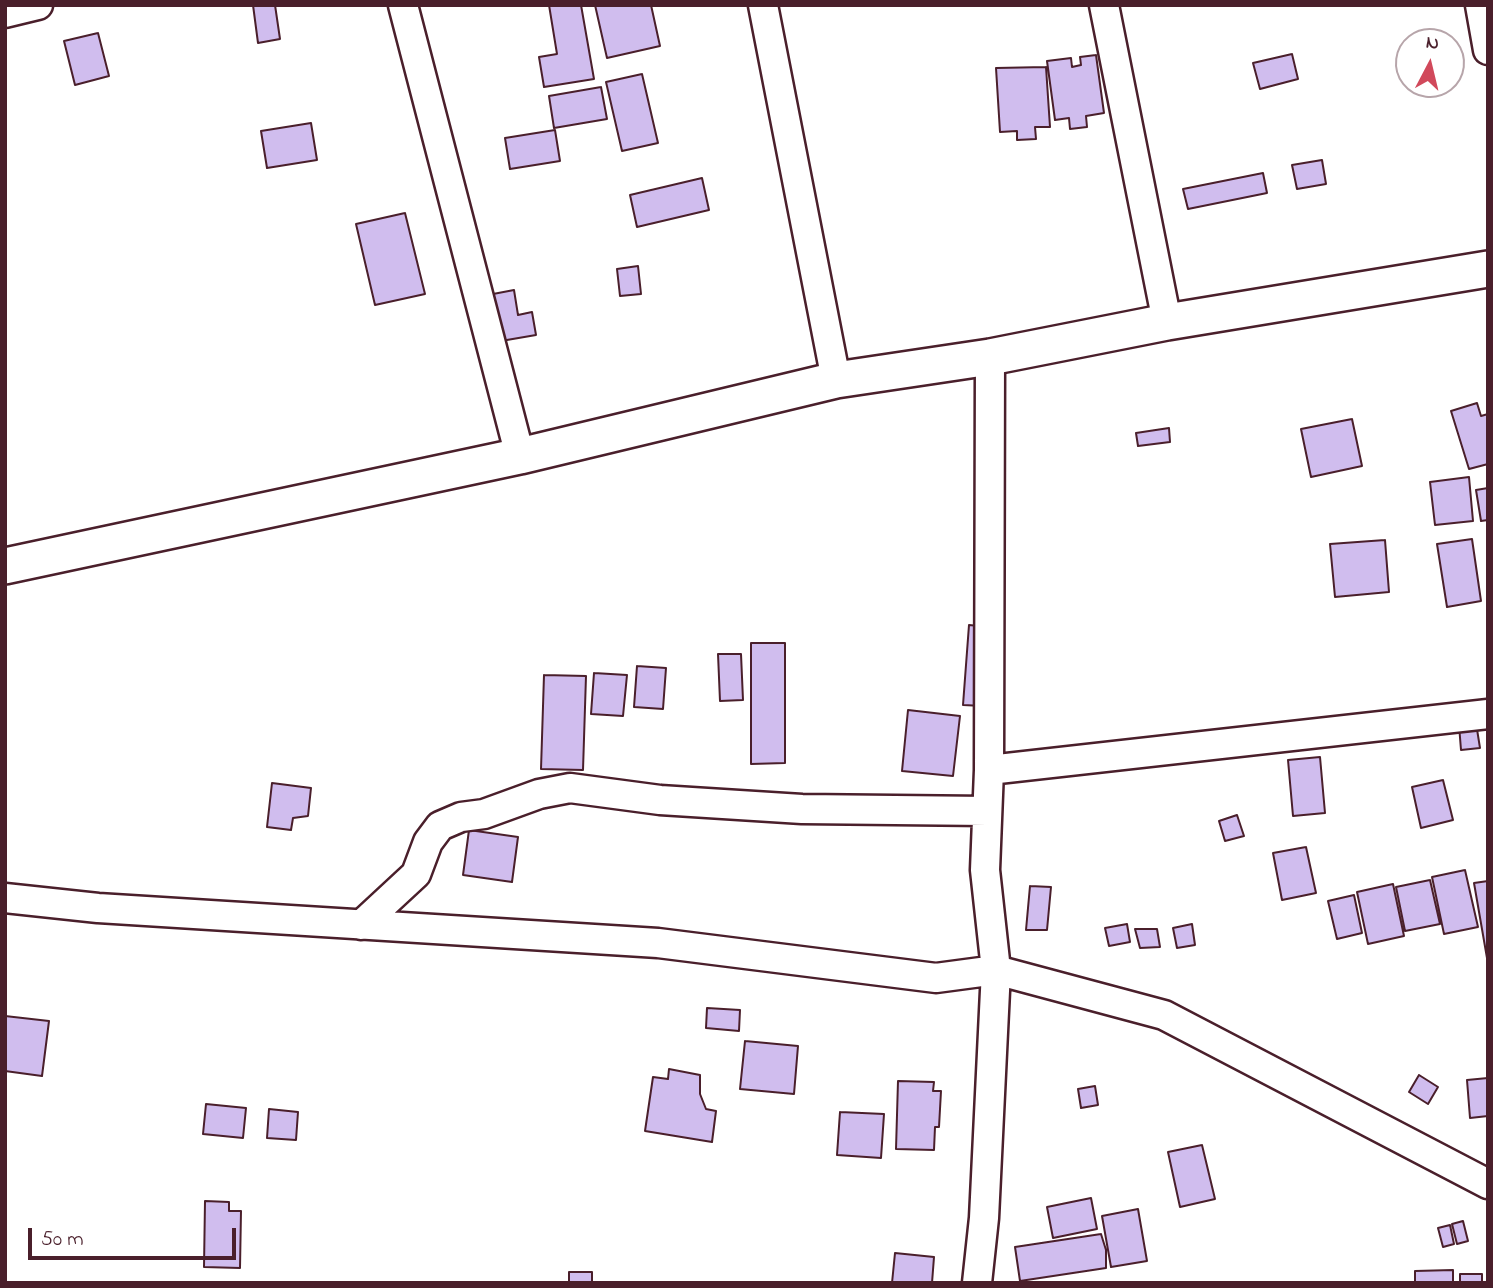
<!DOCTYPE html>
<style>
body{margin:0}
#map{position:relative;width:1493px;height:1288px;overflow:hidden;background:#fff;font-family:"Indie Flower",sans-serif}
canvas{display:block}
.frame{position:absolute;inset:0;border:7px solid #4a1f2b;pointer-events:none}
.north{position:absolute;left:1395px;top:28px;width:70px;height:70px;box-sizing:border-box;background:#fff;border:2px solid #b7a5aa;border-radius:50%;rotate:7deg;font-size:19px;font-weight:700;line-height:28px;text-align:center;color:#4a1f2b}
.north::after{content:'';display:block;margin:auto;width:24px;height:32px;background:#d1495b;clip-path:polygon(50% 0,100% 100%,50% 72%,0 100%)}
.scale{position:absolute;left:28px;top:1228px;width:208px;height:32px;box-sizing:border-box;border:4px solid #4a1f2b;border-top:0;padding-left:9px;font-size:21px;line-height:24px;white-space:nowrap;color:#4a1f2b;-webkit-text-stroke:5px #fff;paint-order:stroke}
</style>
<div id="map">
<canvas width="1493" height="1288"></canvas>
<div class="frame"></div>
<div class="north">N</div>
<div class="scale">50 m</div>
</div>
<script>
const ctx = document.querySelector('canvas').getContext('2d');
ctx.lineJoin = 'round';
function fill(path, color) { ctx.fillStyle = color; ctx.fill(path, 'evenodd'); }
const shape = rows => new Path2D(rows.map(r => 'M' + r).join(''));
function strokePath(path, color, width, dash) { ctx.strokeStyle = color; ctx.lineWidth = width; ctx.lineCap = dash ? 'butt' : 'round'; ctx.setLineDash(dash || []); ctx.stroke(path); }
const building = shape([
 [253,5,275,5,280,39,258,43,253,5],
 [549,5,581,5,594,79,544,87,539,57,557,54,549,5],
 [595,5,651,5,660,46,607,58,595,5],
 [98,33,109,76,75,85,64,41,98,33],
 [1292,54,1298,79,1260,89,1253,63,1292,54],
 [1096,55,1104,113,1086,116,1087,127,1070,129,1069,118,1055,120,1047,61,1071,58,1072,67,1081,65,1080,57,1096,55],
 [1046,67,1050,127,1035,127,1036,139,1017,140,1017,131,1000,132,996,68,1046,67],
 [642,74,658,143,622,151,606,82,642,74],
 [601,87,607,119,554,128,549,96,601,87],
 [311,123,317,160,267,168,261,131,311,123],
 [555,130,560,161,510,169,505,138,555,130],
 [1322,160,1326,184,1297,189,1292,165,1322,160],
 [1263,173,1267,193,1188,209,1183,189,1263,173],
 [702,178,709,210,637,227,630,195,702,178],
 [405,213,425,294,375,305,356,224,405,213],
 [638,266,641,294,620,296,617,269,638,266],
 [514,290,518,315,532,312,536,335,501,341,493,294,514,290],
 [1477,403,1481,416,1488,414,1488,464,1469,469,1451,411,1477,403],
 [1352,419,1362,466,1311,477,1301,429,1352,419],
 [1169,428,1170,442,1138,446,1136,433,1169,428],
 [1469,477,1473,521,1435,525,1430,482,1469,477],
 [1488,488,1488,520,1481,521,1476,490,1488,488],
 [1472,539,1481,601,1447,607,1437,544,1472,539],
 [1385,540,1389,592,1335,597,1330,544,1385,540],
 [969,625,989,627,983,706,963,705,969,625],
 [751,643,785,643,785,763,751,764,751,643],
 [718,654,741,654,743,700,720,701,718,654],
 [637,666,666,668,663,709,634,707,637,666],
 [594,673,627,675,623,716,591,714,594,673],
 [544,675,586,676,583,770,541,769,544,675],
 [908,710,960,716,953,776,902,771,908,710],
 [1476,723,1480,748,1461,750,1459,725,1476,723],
 [1320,757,1325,813,1293,816,1288,760,1320,757],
 [1443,780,1453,820,1421,828,1412,787,1443,780],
 [272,783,311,788,308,816,293,818,291,830,267,827,272,783],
 [1237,815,1244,836,1225,841,1219,821,1237,815],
 [469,830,518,837,512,882,463,875,469,830],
 [1306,847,1316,893,1282,900,1273,853,1306,847],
 [1465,870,1478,927,1444,934,1432,877,1465,870],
 [1430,880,1440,924,1405,931,1396,887,1430,880],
 [1488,881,1488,958,1487,958,1474,883,1488,881],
 [1393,884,1404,936,1368,944,1357,892,1393,884],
 [1030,886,1051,887,1047,930,1026,930,1030,886],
 [1354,895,1362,933,1337,939,1328,901,1354,895],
 [1127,924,1130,942,1109,946,1105,928,1127,924],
 [1192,924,1195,945,1177,948,1173,928,1192,924],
 [1135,929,1157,929,1160,947,1140,948,1135,929],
 [707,1008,740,1010,739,1031,706,1028,707,1008],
 [5,1016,49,1021,42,1076,5,1071,5,1016],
 [745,1041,798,1046,794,1094,740,1089,745,1041],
 [669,1069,700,1075,700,1094,706,1109,716,1111,712,1142,645,1131,653,1077,668,1079,669,1069],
 [1419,1075,1438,1087,1428,1104,1409,1092,1419,1075],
 [1488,1078,1488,1116,1470,1118,1467,1080,1488,1078],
 [898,1081,934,1082,933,1091,941,1091,939,1127,935,1127,934,1150,896,1149,898,1081],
 [1095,1086,1098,1105,1081,1108,1078,1089,1095,1086],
 [206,1104,246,1108,243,1138,203,1134,206,1104],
 [269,1109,298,1112,296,1140,267,1138,269,1109],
 [840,1112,884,1114,881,1158,837,1155,840,1112],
 [1202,1145,1215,1199,1180,1207,1168,1152,1202,1145],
 [1091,1198,1097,1229,1053,1238,1047,1207,1091,1198],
 [205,1201,229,1202,229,1211,241,1211,240,1268,204,1267,205,1201],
 [1138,1209,1147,1261,1111,1267,1102,1216,1138,1209],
 [1463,1221,1468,1241,1457,1244,1452,1224,1463,1221],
 [1450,1225,1454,1244,1443,1247,1438,1228,1450,1225],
 [1101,1234,1106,1250,1106,1268,1020,1281,1015,1247,1101,1234],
 [895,1253,934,1257,932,1283,892,1283,895,1253],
 [1453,1270,1453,1283,1415,1283,1415,1271,1453,1270],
 [569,1272,592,1272,592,1283,569,1283,569,1272],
 [1460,1274,1482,1274,1482,1283,1460,1283,1460,1274]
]);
fill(building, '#d0bdee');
strokePath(building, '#4a1f2b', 2);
const minor = shape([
 [403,5,520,456],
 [763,5,836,380],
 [1104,5,1167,322],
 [1480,5,1488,50],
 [5,13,38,5],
 [989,770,1488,714],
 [5,898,98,908,658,943,936,978,996,970,1164,1015,1488,1184],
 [361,925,416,874,428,842,440,826,461,817,484,814,539,794,570,788,660,800,802,809,987,811],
 [977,1283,984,1218,996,970,985,870,989,770,990,357]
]);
const tertiary = shape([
 [5,566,520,456,836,380,990,357,1167,322,1488,269]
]);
strokePath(minor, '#4a1f2b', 33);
strokePath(tertiary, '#4a1f2b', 40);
strokePath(minor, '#fff', 28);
strokePath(tertiary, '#fff', 35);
</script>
